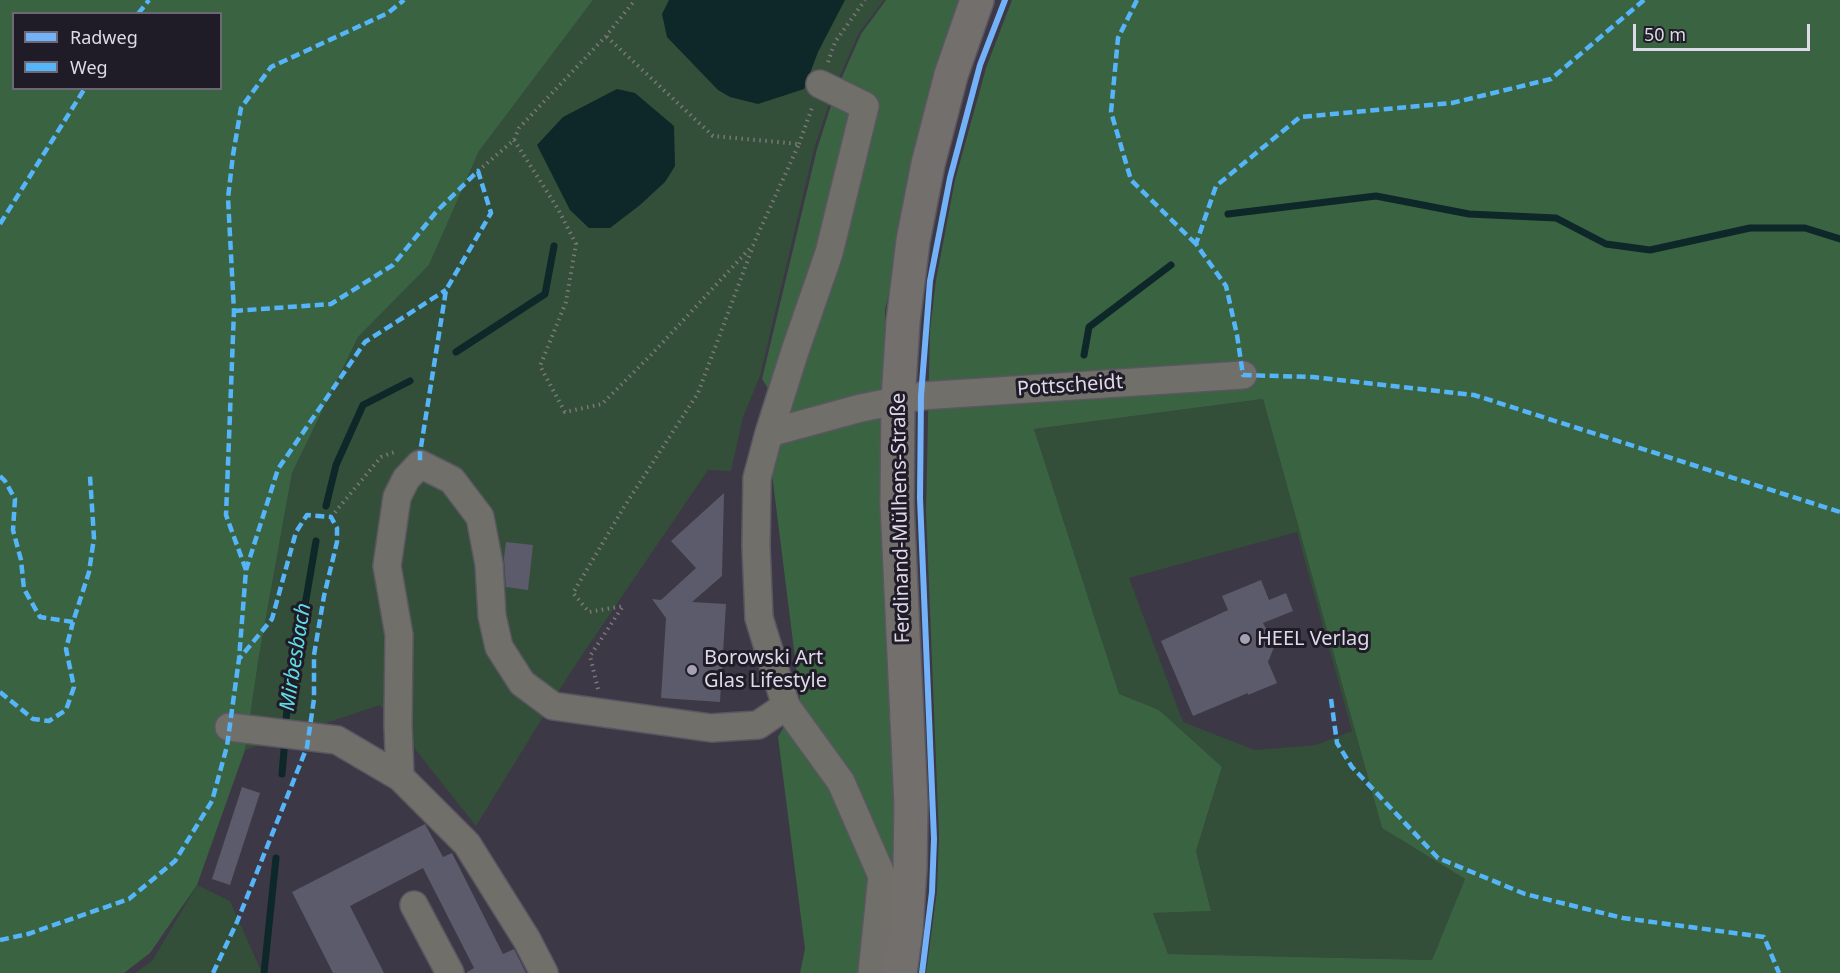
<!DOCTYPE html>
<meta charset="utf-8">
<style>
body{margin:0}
#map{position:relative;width:1840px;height:973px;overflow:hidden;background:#3c3845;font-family:"Noto Sans",sans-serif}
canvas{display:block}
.legend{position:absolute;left:12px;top:12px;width:210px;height:78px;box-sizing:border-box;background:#201c27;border:2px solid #6c6875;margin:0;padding:8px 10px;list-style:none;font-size:18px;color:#dfdaea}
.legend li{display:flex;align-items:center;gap:12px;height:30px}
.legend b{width:30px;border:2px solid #6c6875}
.scale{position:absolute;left:1633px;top:24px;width:177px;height:27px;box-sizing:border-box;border:3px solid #dfdaea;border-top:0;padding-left:8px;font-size:18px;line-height:21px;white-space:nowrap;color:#dfdaea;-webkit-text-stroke:4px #201c27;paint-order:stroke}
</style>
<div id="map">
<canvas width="1840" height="973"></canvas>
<ul class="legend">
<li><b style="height:8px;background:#73b2f8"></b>Radweg</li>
<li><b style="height:8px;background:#56b5f8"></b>Weg</li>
</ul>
<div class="scale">50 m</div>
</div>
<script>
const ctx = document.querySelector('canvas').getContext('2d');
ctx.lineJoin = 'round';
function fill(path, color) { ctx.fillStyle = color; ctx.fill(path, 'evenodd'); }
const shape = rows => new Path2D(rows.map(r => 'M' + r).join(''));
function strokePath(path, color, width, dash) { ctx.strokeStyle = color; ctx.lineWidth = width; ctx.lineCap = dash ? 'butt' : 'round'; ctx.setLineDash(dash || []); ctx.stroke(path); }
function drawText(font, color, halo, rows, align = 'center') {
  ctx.font = font + ' "Noto Sans",sans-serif'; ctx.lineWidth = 6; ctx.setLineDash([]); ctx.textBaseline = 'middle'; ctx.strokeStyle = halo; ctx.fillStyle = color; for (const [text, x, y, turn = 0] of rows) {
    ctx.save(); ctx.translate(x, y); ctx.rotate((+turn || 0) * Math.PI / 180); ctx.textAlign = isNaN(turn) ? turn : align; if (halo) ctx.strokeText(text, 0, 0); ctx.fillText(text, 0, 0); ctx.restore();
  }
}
fill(shape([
 [593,0,884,0,859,33,833,92,814,149,760,376,743,417,731,471,708,470,570,673,476,826,380,705,245,750,259,656,292,473,358,337,429,265,479,151],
 [1263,399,1382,828,1465,879,1432,960,1168,954,1153,913,1211,911,1196,851,1222,767,1159,710,1119,695,1034,429],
 [1297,532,1352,731,1316,745,1255,750,1183,722,1129,578],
 [197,885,230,901,262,973,135,973,152,961]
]), '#334e39');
fill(shape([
 [0,0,593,0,479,151,429,265,358,337,292,473,259,656,245,750,197,885,150,953,124,973,0,973],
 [14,14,220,14,220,88,14,88],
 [886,0,966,0,940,72,885,310,884,538,896,808,888,951,884,973,800,973,805,949,778,737,800,698,772,474,784,413,762,379,817,149,835,93,861,34],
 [1012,0,1840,0,1840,973,926,973,937,891,939,836,926,510,930,330,936,280,955,180,986,68],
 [1263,399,1382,828,1465,879,1432,960,1168,954,1153,913,1211,911,1196,851,1222,767,1159,710,1119,694,1034,429]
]), '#3a6342');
fill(shape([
 [669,0,845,0,818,52,804,89,758,104,730,97,718,90,667,37,662,14],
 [617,89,635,93,674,126,675,166,665,182,640,205,610,228,589,228,570,210,537,145,563,117]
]), '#0e2729');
strokePath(shape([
 [1228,214,1376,196,1469,214,1556,218,1606,244,1650,250,1750,228,1805,228,1840,239],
 [456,352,545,294,554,246],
 [1084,355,1089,327,1171,265],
 [326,506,336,465,363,405,410,381],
 [285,728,287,710,316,541],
 [282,774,285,739],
 [264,973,276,858]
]), '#0e2729', 7);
fill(shape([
 [724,493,722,576,692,602,726,604,720,702,661,698,666,618,652,599,661,600,696,568,671,541],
 [506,542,533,545,528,590,506,587,504,558],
 [1261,580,1269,600,1286,593,1293,611,1263,623,1275,645,1268,662,1277,683,1248,695,1248,693,1193,716,1161,641,1228,610,1222,596],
 [242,787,260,793,230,885,212,879],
 [425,824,443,857,452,853,503,954,514,949,526,973,466,973,474,968,423,868,350,906,384,973,333,973,292,892]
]), '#5c5b6b');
const minor = shape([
 [769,433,795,351,829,253,865,106,820,84],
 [229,727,337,740,400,777],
 [414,905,450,973],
 [544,973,527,940,467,844,400,777,398,724,399,635,387,566,397,497,406,479,420,464,452,480,480,517,489,564,492,616,499,647,522,683,553,706,711,728,758,725,786,706],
 [872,973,882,876,841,782,786,706,759,618,756,546,757,478,769,433,861,408,921,396,1243,375]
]);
const major = shape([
 [900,973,906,930,910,868,911,805,897,504,898,400,903,322,913,241,928,164,951,75,977,0]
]);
strokePath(minor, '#5a5662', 30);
strokePath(major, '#5a5662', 36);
strokePath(shape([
 [828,62,835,42,865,0],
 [514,140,558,209,576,244,566,302,540,366,565,412,602,404,651,355,753,245,799,144,713,136,606,36],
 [799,144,813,105],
 [478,171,514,140,519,128,606,36,635,0],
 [331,517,381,457,397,451],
 [598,689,590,656,623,606,589,612,573,593,624,507,698,393,752,249]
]), '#7a7878', 4, [1.5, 4.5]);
strokePath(minor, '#716f6a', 27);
strokePath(major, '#726f6d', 33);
strokePath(shape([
 [1137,0,1118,38,1111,112,1131,180,1196,244],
 [1644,0,1551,79,1452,103,1300,117,1216,186,1196,244,1226,286,1237,335,1243,375,1313,377,1474,395,1840,512],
 [138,14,149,0],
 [0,224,85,88],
 [234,311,331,304,393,265,437,211,478,171,491,213,446,290,420,453,420,464],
 [0,476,5,481,15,499,13,530,21,560,24,589,40,617,73,622,89,572,94,538,90,476],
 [246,570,226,515,234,311,228,198,233,155,241,108,271,67,388,13,404,0],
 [0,692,33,719,49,721,66,710,74,687,66,649,73,622],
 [1331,699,1337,743,1352,767,1438,858,1525,894,1623,918,1764,937,1779,973],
 [0,940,28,934,129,899,175,861,212,801,227,746,239,659,246,570,278,469,365,342,446,290],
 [213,973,237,922,307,747,314,699,314,655,324,596,337,542,337,528,331,517,307,515,296,532,272,619,239,659]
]), '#56b5f8', 4.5, [9, 4.5]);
strokePath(shape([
 [922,973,932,892,934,839,920,498,921,396,930,281,950,178,980,65,1005,0]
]), '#73b2f8', 6);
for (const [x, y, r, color] of [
 [1245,639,6,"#a6a1b0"],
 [692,670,6,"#a6a1b0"]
]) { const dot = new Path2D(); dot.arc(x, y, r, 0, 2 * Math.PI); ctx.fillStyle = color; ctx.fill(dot); strokePath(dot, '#201c27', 2); }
drawText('20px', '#dfdaea', '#201c27', [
 ["Pottscheidt",1070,386,-4],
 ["Ferdinand-Mülhens-Straße",901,518,-91]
]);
drawText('20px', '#dfdaea', '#201c27', [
 ["HEEL Verlag",1257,639],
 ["Borowski Art",704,658],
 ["Glas Lifestyle",704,681]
], 'left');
drawText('italic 21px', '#5fdde7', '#201c27', [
 ["Mirbesbach",296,657,-81]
]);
</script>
